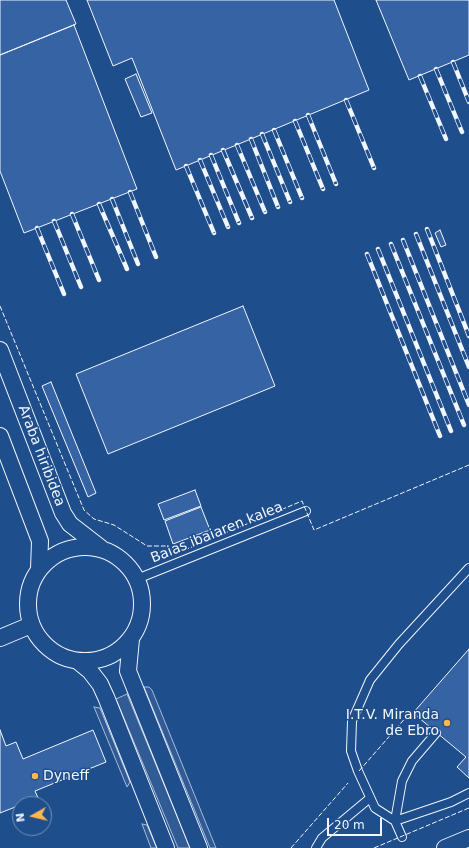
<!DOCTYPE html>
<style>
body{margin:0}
#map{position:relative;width:469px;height:848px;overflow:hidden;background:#1f4e8c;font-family:"DejaVu Sans",sans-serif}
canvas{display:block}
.north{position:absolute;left:12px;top:796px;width:40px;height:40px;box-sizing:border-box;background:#1f4e8c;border:1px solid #7391ba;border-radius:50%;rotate:262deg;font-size:11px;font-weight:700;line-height:16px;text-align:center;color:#f2f6ff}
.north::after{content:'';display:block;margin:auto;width:14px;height:18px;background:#ffb74d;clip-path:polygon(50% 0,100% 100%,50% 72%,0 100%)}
.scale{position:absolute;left:327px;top:818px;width:55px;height:18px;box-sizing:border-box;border:2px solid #f2f6ff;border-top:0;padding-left:5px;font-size:12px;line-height:14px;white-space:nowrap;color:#f2f6ff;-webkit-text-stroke:3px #1f4e8c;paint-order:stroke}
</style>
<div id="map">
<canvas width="469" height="848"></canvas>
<div class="north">N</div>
<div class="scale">20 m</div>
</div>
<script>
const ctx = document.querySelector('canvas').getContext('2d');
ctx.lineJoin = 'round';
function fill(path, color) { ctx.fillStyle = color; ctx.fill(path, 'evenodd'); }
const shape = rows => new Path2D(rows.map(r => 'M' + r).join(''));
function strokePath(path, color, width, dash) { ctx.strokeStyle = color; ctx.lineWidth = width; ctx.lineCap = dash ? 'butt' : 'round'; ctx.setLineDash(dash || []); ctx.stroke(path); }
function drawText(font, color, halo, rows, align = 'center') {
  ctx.font = font + ' "DejaVu Sans",sans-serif'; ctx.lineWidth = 3; ctx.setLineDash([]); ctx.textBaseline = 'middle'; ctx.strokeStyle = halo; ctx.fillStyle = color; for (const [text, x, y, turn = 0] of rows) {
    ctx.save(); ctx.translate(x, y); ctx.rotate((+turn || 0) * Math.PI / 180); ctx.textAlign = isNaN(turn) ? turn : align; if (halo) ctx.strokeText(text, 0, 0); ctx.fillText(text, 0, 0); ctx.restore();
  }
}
const green = shape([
 [144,687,149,687,152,690,216,848,210,848,144,687],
 [127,694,190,848,178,848,116,699,127,694],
 [94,707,100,708,130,782,127,787,94,707],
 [142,824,147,825,157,848,151,848,142,824]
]);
fill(green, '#305b95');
strokePath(green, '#a8bbd7', 1);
const building = shape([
 [0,0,66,0,76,24,0,55,0,0],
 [87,0,334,0,369,90,176,170,132,58,113,66,87,0],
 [376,0,469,0,469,55,409,80,376,0],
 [74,25,137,189,24,233,0,171,0,55,74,25],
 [136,74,152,113,141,117,125,79,136,74],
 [440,230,446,245,441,247,435,233,440,230],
 [243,306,275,386,108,454,76,374,243,306],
 [51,382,96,493,88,497,42,386,51,382],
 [195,490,201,506,164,520,158,504,195,490],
 [201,507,210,530,173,544,165,521,201,507],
 [469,649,469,778,457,767,466,757,413,713,469,649],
 [0,730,6,746,16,742,23,759,93,730,106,762,35,791,38,798,0,813,0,730]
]);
fill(building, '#3563a3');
strokePath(building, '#f2f6ff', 1);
const lane = shape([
 [137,579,306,511],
 [395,821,375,808,358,771,351,751,352,721,370,680,399,644,469,568],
 [395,821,451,802,469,793],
 [402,837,395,821,402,781,412,761,436,733],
 [316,848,322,838,370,798]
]);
const street = shape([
 [0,350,63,513,70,524,101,548],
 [0,436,40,541,39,569],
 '28 604a57 57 0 1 1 114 0a57 57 0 1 1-114 0Z',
 [0,638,31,625],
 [131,639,128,671,199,848],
 [79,662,90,671,100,684,106,697,166,848],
 [445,848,469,838]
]);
strokePath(lane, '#f2f6ff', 10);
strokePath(street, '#f2f6ff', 18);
strokePath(lane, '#1f4e8c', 8);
strokePath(street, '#1f4e8c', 16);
const rail = shape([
 [453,62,469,102],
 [436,69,462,132],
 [420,76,446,139],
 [346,100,374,168],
 [308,115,336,184],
 [295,121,323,189],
 [274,130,302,198],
 [262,134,290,202],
 [251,139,278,207],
 [237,145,265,212],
 [223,150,252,218],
 [211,155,239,223],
 [200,160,228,227],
 [186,166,214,233],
 [130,192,156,257],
 [112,199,138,264],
 [99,204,127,269],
 [72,214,99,280],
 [54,221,81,287],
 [37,228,64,294],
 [427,229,469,336],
 [416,234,469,367],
 [403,240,469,405],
 [391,244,464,425],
 [378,249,451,431],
 [367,254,440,436]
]);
strokePath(rail, '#f2f6ff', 4.5);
strokePath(rail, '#1f4e8c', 3, [9]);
strokePath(shape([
 [0,306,84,510,94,519,114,525,147,546,168,546,175,554,302,501,314,530,469,465],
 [359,771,408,715],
 [291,848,348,783],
 [374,848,469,808]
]), '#f2f6ff', 1, [5, 2]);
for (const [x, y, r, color] of [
 [447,723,4,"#ffb74d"],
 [35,776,4,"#ffb74d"]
]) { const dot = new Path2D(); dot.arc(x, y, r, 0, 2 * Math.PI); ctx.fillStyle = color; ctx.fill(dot); strokePath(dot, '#1f4e8c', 1.5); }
drawText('14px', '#f2f6ff', '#1f4e8c', [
 ["Araba hiribidea",41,456,69],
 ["Baias ibaiaren kalea",217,533,-22]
]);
drawText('14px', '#f2f6ff', '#1f4e8c', [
 ["I.T.V. Miranda",439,715],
 ["de Ebro",439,731],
 ["Dyneff",43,776,"left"]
], 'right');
</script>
